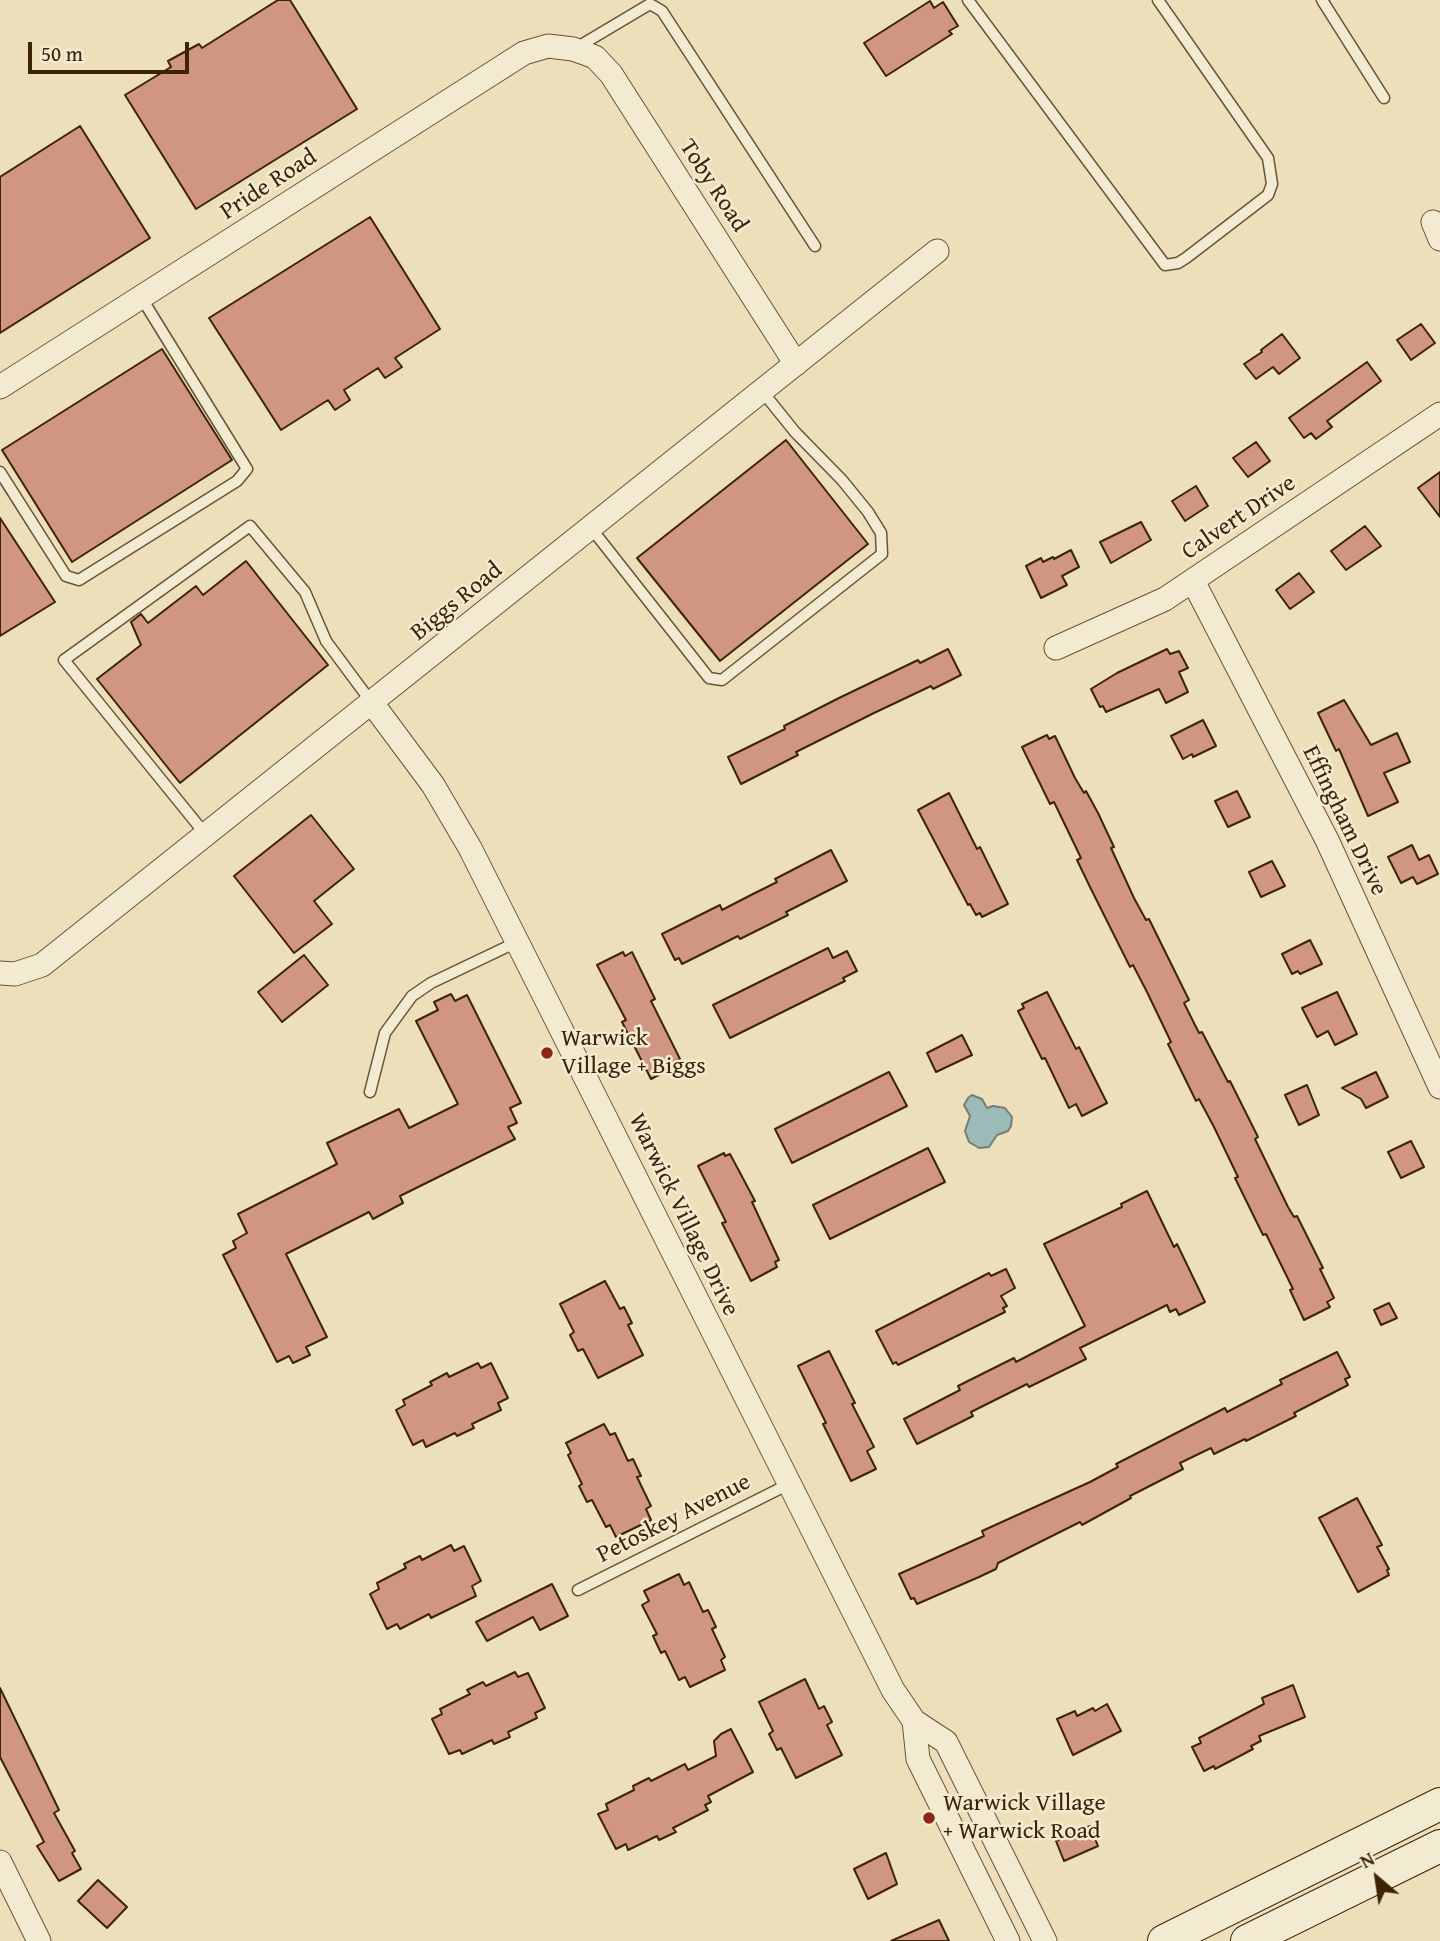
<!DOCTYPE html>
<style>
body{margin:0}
#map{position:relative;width:1440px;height:1941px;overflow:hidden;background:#ecdfb9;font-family:"Gentium Book Plus",serif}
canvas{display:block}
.north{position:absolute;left:1342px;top:1843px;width:70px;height:70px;-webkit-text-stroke:5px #f3ead2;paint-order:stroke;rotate:331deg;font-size:19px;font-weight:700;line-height:28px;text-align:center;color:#3e2407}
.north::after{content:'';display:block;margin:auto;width:24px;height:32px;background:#3e2407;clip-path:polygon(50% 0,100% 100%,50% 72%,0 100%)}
.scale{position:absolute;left:28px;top:42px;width:161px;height:32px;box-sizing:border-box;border:4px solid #3e2407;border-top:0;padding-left:9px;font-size:21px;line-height:24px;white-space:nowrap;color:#3e2407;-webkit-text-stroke:5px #f3ead2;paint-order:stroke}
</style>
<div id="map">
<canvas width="1440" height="1941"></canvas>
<div class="north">N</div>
<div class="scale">50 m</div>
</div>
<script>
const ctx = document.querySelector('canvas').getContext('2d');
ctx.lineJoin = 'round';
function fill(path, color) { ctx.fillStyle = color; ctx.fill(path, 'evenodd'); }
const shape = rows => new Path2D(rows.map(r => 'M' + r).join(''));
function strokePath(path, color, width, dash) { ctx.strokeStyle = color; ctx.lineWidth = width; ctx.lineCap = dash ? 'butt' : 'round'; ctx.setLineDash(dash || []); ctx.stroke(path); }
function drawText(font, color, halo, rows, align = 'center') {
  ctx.font = font + ' "Gentium Book Plus",serif'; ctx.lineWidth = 5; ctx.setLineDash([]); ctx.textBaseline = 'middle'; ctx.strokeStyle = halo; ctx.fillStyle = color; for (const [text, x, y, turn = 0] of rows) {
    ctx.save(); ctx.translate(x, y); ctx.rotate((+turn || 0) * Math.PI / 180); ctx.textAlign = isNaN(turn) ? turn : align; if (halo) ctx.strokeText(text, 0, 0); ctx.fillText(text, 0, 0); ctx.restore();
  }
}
const water = shape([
 [972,1095,982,1099,987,1108,993,1106,1005,1108,1012,1117,1011,1126,1008,1131,997,1135,989,1147,979,1148,969,1142,965,1131,970,1116,964,1105,968,1098,972,1095]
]);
fill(water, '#9cbab8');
strokePath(water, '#767e71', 2);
const building = shape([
 [278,0,290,0,357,109,196,209,125,95,171,67,168,61,199,44,202,48,278,0],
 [930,1,934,8,943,2,958,26,949,31,952,34,886,76,864,43,930,1],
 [80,126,150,238,0,333,0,177,80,126],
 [370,217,440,329,395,358,402,367,385,378,378,368,344,390,350,400,335,410,328,400,281,430,209,318,370,217],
 [1421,324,1435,343,1411,360,1397,340,1421,324],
 [1282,334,1300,358,1279,374,1273,367,1256,379,1244,364,1262,352,1261,350,1282,334],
 [162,349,232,460,72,562,2,450,162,349],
 [1367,362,1381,381,1327,421,1332,427,1316,439,1311,433,1304,438,1289,418,1367,362],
 [786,440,868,544,720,661,637,558,786,440],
 [1256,442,1270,461,1248,477,1233,458,1256,442],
 [1440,472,1440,517,1418,488,1440,472],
 [1196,486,1208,506,1185,521,1172,501,1196,486],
 [0,518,55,602,0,636,0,518],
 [1141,522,1151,540,1111,563,1100,542,1141,522],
 [1365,526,1381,546,1346,570,1331,551,1365,526],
 [1071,550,1079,567,1062,576,1067,585,1041,598,1026,566,1041,558,1043,562,1053,557,1054,559,1071,550],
 [246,561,328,665,180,783,97,679,141,645,131,622,141,614,148,623,196,586,203,595,246,561],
 [1299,573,1314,592,1290,609,1276,590,1299,573],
 [948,649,961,675,933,689,931,686,874,713,796,752,798,755,741,784,728,757,785,729,784,726,839,698,918,660,920,663,948,649],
 [1167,649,1170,654,1179,651,1188,668,1179,672,1188,692,1166,703,1159,689,1106,712,1103,706,1100,707,1091,689,1117,673,1167,649],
 [1344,700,1371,745,1397,733,1410,762,1384,773,1398,802,1368,816,1339,749,1336,751,1318,713,1344,700],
 [1203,720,1216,746,1193,757,1192,754,1183,759,1171,736,1203,720],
 [1047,735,1049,739,1055,736,1075,778,1084,793,1086,791,1098,813,1114,847,1111,848,1134,898,1146,920,1149,919,1189,1000,1184,1003,1199,1033,1202,1032,1228,1082,1230,1081,1258,1137,1255,1139,1288,1207,1294,1217,1297,1216,1323,1268,1320,1269,1334,1298,1327,1302,1330,1307,1304,1320,1290,1290,1293,1289,1266,1234,1263,1235,1235,1178,1238,1177,1214,1127,1199,1099,1196,1101,1168,1044,1171,1042,1147,992,1133,965,1130,967,1090,887,1077,860,1081,858,1054,802,1050,804,1022,747,1047,735],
 [1237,791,1250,817,1228,827,1215,801,1237,791],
 [949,793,977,849,980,847,1008,904,982,917,980,913,976,915,970,904,968,905,918,810,949,793],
 [311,815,354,869,314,901,332,924,294,953,234,876,311,815],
 [1412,845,1419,860,1429,855,1438,874,1417,884,1413,877,1401,883,1388,857,1412,845],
 [831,850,847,881,786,912,788,915,740,939,738,936,682,964,679,958,675,960,662,934,720,905,722,910,749,896,777,882,775,879,831,850],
 [1272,861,1285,886,1261,897,1249,872,1272,861],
 [1310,940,1322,964,1300,974,1298,971,1292,974,1282,954,1310,940],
 [828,948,833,958,847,951,857,971,843,978,845,981,730,1038,713,1005,828,948],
 [623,952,625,956,632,952,655,999,651,1001,680,1059,674,1062,676,1066,651,1079,622,1022,626,1020,597,965,623,952],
 [304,955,328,985,282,1022,258,992,304,955],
 [1047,992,1076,1049,1079,1047,1107,1103,1082,1116,1076,1104,1069,1108,1045,1058,1042,1059,1018,1011,1024,1008,1022,1004,1047,992],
 [1337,992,1357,1034,1335,1045,1328,1031,1317,1037,1302,1008,1337,992],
 [451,994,455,1001,467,995,521,1103,510,1108,517,1123,508,1127,515,1139,400,1196,403,1203,373,1219,369,1212,286,1254,327,1337,306,1347,310,1355,293,1363,289,1356,277,1362,223,1255,236,1248,233,1241,247,1233,238,1214,337,1164,327,1143,399,1109,409,1128,458,1104,416,1021,438,1010,434,1002,451,994],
 [962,1035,972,1055,936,1072,927,1053,962,1035],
 [889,1072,907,1106,792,1163,775,1129,889,1072],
 [1376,1072,1388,1097,1366,1108,1361,1099,1342,1088,1376,1072],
 [1307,1085,1319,1115,1299,1125,1285,1095,1307,1085],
 [1411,1141,1424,1167,1401,1178,1388,1152,1411,1141],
 [928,1148,945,1182,830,1239,813,1205,928,1148],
 [724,1153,725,1156,730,1154,755,1201,752,1202,779,1260,775,1262,777,1267,751,1281,722,1223,726,1222,698,1166,724,1153],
 [1147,1191,1174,1247,1177,1244,1205,1302,1179,1315,1176,1309,1170,1312,1167,1305,1080,1348,1086,1359,1029,1387,1027,1384,971,1412,973,1416,917,1444,904,1419,960,1390,958,1386,1014,1358,1016,1362,1085,1326,1044,1244,1122,1207,1121,1204,1147,1191],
 [1006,1269,1015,1288,1001,1296,1007,1306,1003,1308,1005,1312,898,1365,896,1362,893,1364,876,1331,989,1273,991,1276,1006,1269],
 [605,1281,620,1309,624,1307,632,1323,628,1325,643,1355,598,1378,583,1349,578,1351,570,1335,574,1332,560,1304,605,1281],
 [1389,1303,1397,1318,1381,1325,1374,1310,1389,1303],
 [829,1351,855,1403,852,1404,874,1447,867,1451,876,1469,851,1481,823,1424,826,1423,798,1366,829,1351],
 [1337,1352,1350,1377,1345,1379,1348,1385,1294,1413,1296,1416,1246,1441,1245,1439,1214,1454,1211,1448,1180,1463,1183,1469,1130,1496,1131,1498,1082,1525,1080,1522,998,1563,996,1569,979,1577,917,1604,914,1598,911,1599,899,1574,984,1536,982,1531,1090,1482,1118,1467,1116,1464,1225,1408,1227,1412,1270,1390,1282,1384,1280,1380,1337,1352],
 [478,1363,481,1368,491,1363,508,1398,498,1403,501,1410,472,1424,474,1428,457,1436,455,1433,426,1447,423,1440,413,1445,396,1410,405,1405,403,1400,432,1385,430,1382,447,1373,449,1377,478,1363],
 [604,1424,610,1435,615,1433,628,1461,633,1459,641,1476,637,1477,651,1506,646,1509,651,1520,616,1537,610,1525,606,1527,592,1500,587,1502,579,1486,582,1484,568,1455,571,1453,566,1443,604,1424],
 [1357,1498,1382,1545,1377,1547,1389,1569,1387,1570,1389,1575,1358,1592,1319,1518,1357,1498],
 [451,1545,454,1551,464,1546,481,1581,472,1586,476,1596,431,1618,429,1614,400,1629,397,1624,387,1629,370,1594,379,1589,377,1583,406,1568,404,1564,420,1556,422,1560,451,1545],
 [679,1574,684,1585,689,1582,703,1612,708,1610,716,1627,712,1629,725,1657,721,1660,725,1670,690,1687,685,1677,679,1680,665,1651,661,1653,653,1636,657,1634,642,1605,649,1601,644,1591,679,1574],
 [552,1584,568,1616,540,1630,533,1617,487,1641,476,1622,552,1584],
 [515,1672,518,1677,528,1673,545,1708,535,1713,537,1718,508,1732,510,1737,494,1744,492,1740,462,1754,460,1750,449,1754,432,1719,442,1714,440,1709,470,1694,467,1690,483,1682,486,1686,515,1672],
 [805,1679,819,1709,824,1706,832,1722,827,1725,842,1755,796,1778,781,1748,777,1750,769,1734,773,1731,759,1702,805,1679],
 [1293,1685,1305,1717,1259,1736,1261,1741,1251,1746,1253,1749,1215,1769,1214,1766,1204,1771,1192,1747,1201,1743,1199,1738,1264,1704,1262,1698,1293,1685],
 [0,1688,59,1810,54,1813,75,1851,72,1853,81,1869,59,1881,37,1846,44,1842,0,1757,0,1688],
 [1107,1704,1121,1731,1073,1755,1057,1719,1075,1711,1077,1716,1093,1708,1095,1711,1107,1704],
 [731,1729,753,1772,708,1796,711,1802,705,1805,708,1810,673,1828,676,1832,659,1840,657,1836,628,1850,626,1844,616,1849,598,1814,608,1810,606,1804,634,1790,633,1786,649,1778,651,1781,685,1764,688,1770,716,1756,714,1741,721,1734,731,1729],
 [1090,1826,1098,1846,1064,1861,1056,1841,1090,1826],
 [886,1853,897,1884,868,1899,854,1869,886,1853],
 [98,1880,127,1907,107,1928,78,1901,98,1880],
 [939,1920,949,1941,891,1941,939,1920]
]);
fill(building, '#d19682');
strokePath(building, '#3e2407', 2);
const lane = shape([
 [968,0,1165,265,1178,263,1186,258,1268,195,1272,184,1268,158,1158,0],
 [1322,0,1384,98],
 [576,48,650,4,662,11,815,246],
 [0,472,66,576,79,580,237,481,247,469,141,297],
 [591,528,709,678,722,680,882,554,881,533,868,512,842,480,795,432,762,391],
 [206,835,64,660,250,526,305,592,326,641,372,703],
 [370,1092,385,1033,412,996,431,983,517,942],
 [578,1590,789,1484]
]);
const street = shape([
 [1433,222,1440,239],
 [0,387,524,53,548,46,573,49,595,57,611,74,796,364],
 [1193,581,1327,840,1440,1087],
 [1056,648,1165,599,1440,414],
 [372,703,433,785,470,848,893,1690,914,1721,946,1742,1045,1941],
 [0,973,15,974,42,965,937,251],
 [914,1721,918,1759,1008,1941],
 [0,1862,39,1941]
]);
const secondary = shape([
 [1164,1941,1440,1804],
 [1247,1941,1440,1846]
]);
strokePath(lane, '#6a5334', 13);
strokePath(street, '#6a5334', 25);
strokePath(secondary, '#3e2407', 34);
strokePath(lane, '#f3ead2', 10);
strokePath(street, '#f3ead2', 23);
strokePath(secondary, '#f3ead2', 32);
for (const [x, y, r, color] of [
 [547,1053,7,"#8f2418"],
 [929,1818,7,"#8f2418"]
]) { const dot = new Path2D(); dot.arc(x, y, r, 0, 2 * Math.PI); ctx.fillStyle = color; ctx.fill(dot); strokePath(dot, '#f3ead2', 2.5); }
drawText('24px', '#3e2407', '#f3ead2', [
 ["Pride Road",269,185,-33],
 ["Toby Road",713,186,57],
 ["Calvert Drive",1239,518,-34],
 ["Biggs Road",457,602,-39],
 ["Effingham Drive",1344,821,64],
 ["Warwick Village Drive",683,1215,64],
 ["Petoskey Avenue",674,1519,-27]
]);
drawText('24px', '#3e2407', '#f3ead2', [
 ["Warwick",561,1039],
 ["Village + Biggs",561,1067],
 ["Warwick Village",943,1804],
 ["+ Warwick Road",943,1832]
], 'left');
</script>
